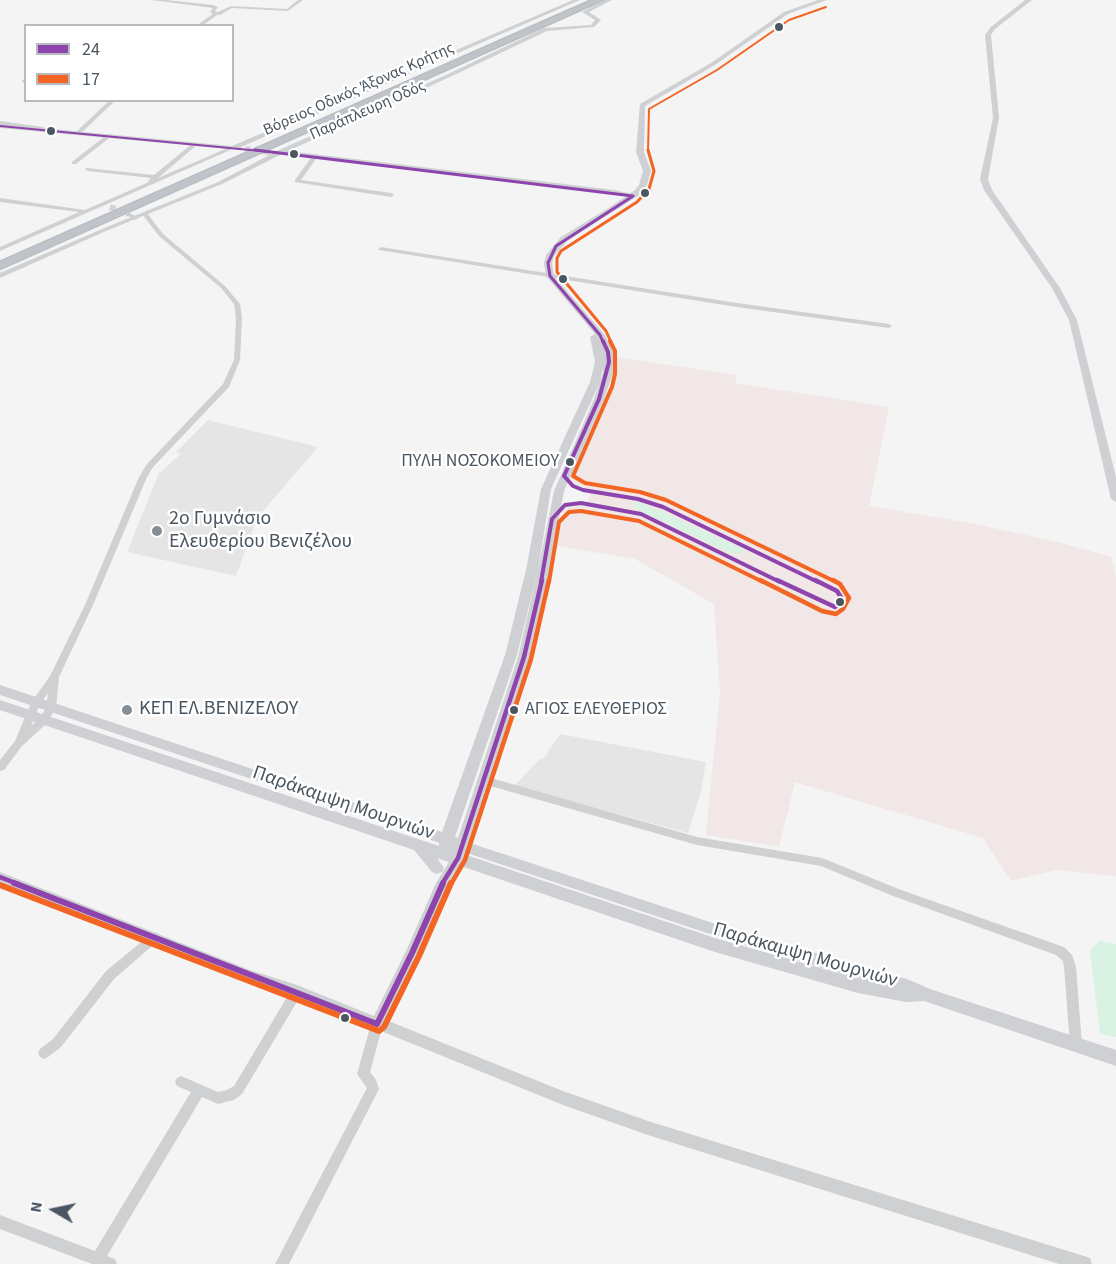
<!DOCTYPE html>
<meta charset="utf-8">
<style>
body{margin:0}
#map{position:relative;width:1116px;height:1264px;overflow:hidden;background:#f4f4f4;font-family:"Source Sans 3",sans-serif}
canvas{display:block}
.legend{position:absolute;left:24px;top:24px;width:210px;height:78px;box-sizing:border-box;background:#fff;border:2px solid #b7bbc0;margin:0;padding:8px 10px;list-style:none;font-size:18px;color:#4a5661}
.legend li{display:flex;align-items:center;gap:12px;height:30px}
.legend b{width:30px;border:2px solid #b7bbc0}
.north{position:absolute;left:24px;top:1180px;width:60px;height:60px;-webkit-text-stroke:4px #fff;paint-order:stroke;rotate:279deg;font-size:16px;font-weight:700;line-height:24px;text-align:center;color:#4a5661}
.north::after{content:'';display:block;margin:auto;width:21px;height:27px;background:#4a5661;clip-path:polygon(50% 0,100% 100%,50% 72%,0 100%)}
</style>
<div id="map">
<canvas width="1116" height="1264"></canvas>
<ul class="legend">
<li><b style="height:8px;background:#8e44ad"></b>24</li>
<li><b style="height:8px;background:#f26522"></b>17</li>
</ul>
<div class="north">N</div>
</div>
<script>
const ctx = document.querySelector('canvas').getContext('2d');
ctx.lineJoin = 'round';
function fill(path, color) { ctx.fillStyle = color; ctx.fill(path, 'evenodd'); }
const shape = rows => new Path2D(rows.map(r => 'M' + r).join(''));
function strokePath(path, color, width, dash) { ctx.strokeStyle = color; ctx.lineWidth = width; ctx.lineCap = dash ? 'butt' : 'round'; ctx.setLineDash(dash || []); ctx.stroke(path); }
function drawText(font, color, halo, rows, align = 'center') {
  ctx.font = font + ' "Source Sans 3",sans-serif'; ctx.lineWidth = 5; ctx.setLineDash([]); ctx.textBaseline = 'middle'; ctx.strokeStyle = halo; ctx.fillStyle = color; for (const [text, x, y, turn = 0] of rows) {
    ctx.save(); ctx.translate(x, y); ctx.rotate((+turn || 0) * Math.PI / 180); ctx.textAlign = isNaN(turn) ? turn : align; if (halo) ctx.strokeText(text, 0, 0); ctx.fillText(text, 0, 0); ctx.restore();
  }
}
fill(shape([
 [208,420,318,447,257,518,236,576,127,552,159,473,181,454,176,452],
 [560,734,706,762,701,792,688,833,514,786,539,760,544,758]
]), '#e6e5e6');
fill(shape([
 [616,357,737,375,735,383,889,407,869,506,970,523,1058,542,1111,557,1116,577,1116,876,1055,870,1011,881,983,838,795,782,779,847,706,835,720,693,714,604,635,559,551,545,563,508,586,505,591,490,571,482,569,475,612,381,611,372]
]), '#f1e7e6');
fill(shape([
 [640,502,739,547,743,550,743,554,732,554,632,507,634,503],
 [1099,941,1116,944,1116,1037,1100,1034,1090,951]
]), '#d9f2e3');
strokePath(shape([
 [110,207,128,214]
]), '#d2d4d7', 6, [6, 3]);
strokePath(shape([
 [245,149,269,152]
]), '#d2d4d7', 6, [6, 3]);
strokePath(shape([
 [256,150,270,152]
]), '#d2d4d7', 7, [7, 4]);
const motorway = shape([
 [592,0,603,0,0,269,0,262,592,0]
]);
strokePath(motorway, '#b9bec3', 3);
fill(shape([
 [151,0,166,0,213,5,218,7,215,11,218,12,231,6,287,9,298,0,303,0,288,11,232,8,220,15,217,15,202,26,196,26,213,14,210,12,213,8,151,0],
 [22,80,26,80,26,83,22,82,22,80],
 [110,100,116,100,81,133,77,133,77,131,110,100],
 [0,121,43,127,46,129,43,131,0,125,0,121],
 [108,134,113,135,76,164,72,164,72,162,108,134],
 [193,143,198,144,158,178,230,147,235,148,0,251,0,247,79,212,0,202,0,198,85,210,149,182,148,181,151,178,88,171,85,169,86,168,154,175,193,143],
 [315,154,318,156,301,180,391,193,394,195,391,197,295,182,295,180,313,155,315,154],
 [128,212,137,217,138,218,135,220,126,215,126,213,128,212],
 [143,213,147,213,163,234,225,286,240,304,242,318,240,360,229,387,153,467,147,477,93,605,59,677,56,708,46,724,22,746,4,770,0,771,0,760,15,741,31,703,50,676,85,605,139,477,147,464,223,384,234,360,236,318,234,304,221,288,159,236,142,214,143,213],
 [48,693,46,708,40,718,31,726,40,704,48,693],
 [381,247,737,303,889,324,892,326,889,328,737,307,379,250,378,249,381,247],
 [484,776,697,837,822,858,901,890,1064,947,1072,955,1076,967,1082,1045,1080,1049,1076,1051,1072,1049,1070,1045,1064,967,1063,961,1056,955,893,896,821,866,697,845,480,783,479,780,480,777,484,776],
 [155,932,159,934,161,937,159,940,114,979,61,1047,48,1057,44,1059,40,1057,38,1053,40,1049,53,1039,106,971,151,934,155,932],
 [297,986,301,987,303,991,301,995,242,1094,234,1100,218,1104,202,1097,107,1256,115,1259,117,1264,92,1264,0,1229,0,1215,95,1251,191,1092,177,1086,175,1082,177,1078,181,1076,218,1092,227,1090,234,1086,293,987,297,986],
 [377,1019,381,1020,383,1024,370,1072,376,1080,379,1089,289,1264,275,1264,367,1088,357,1074,371,1024,373,1020,377,1019]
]), '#ced0d2');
fill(shape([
 [573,0,580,0,241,147,242,148,239,150,0,128,0,124,232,146,573,0],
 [605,0,612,0,589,12,601,20,594,27,547,31,452,76,288,151,615,190,635,195,635,197,282,154,222,184,106,231,0,278,0,273,102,229,218,182,277,151,448,74,544,28,591,25,595,20,582,12,605,0],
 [458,853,462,854,464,858,445,889,419,953,386,1020,563,1091,648,1121,1084,1256,1090,1258,1092,1264,1059,1264,648,1135,563,1105,295,996,243,979,0,882,0,872,250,970,297,985,374,1016,406,951,436,883,454,854,458,853]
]), '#ced0d2');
fill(shape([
 [818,0,827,0,788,14,715,65,645,106,644,152,651,171,647,185,641,194,567,241,554,256,552,263,554,276,605,335,613,352,613,373,604,399,564,491,550,570,530,657,470,843,722,926,907,979,930,989,1116,1050,1116,1066,924,1001,906,1002,858,993,715,952,437,858,444,868,442,872,437,874,432,872,414,850,0,710,0,700,439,846,439,843,419,835,0,695,0,685,442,832,505,655,526,570,541,489,590,382,595,362,590,337,595,334,546,276,544,263,546,255,561,237,607,209,635,190,639,185,643,171,636,152,640,104,711,63,784,12,818,0],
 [603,368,603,373,594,399,554,491,538,570,518,657,458,838,455,837,517,655,538,570,551,489,600,382,603,368],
 [467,853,722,938,863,980,715,938,466,855,467,853],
 [1025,0,1032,0,995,29,991,35,999,118,988,179,992,190,1060,288,1077,320,1116,477,1116,502,1111,499,1069,320,1052,288,984,190,980,179,993,118,985,35,991,27,1025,0]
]), '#ced0d4');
fill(motorway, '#bec4c9');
strokePath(shape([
 [0,126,271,152]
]), '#8e44ad', 2);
strokePath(shape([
 [255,150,633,196],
 [603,342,600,335,550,276,548,263,556,246,633,196]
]), '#8e44ad', 3);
strokePath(shape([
 [603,341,608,352,609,362,599,399,564,476,573,486,583,490,638,499,663,507,818,582],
 [541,582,552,519,565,505,581,503,641,514,780,582]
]), '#8e44ad', 4);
strokePath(shape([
 [777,580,835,607,842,599,837,591,815,580],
 [0,877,18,884],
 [442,884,458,858,524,657,542,580]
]), '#8e44ad', 4.5);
strokePath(shape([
 [14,883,377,1024,412,953,443,883]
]), '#8e44ad', 6);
strokePath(shape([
 [648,152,649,109,717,70,789,20,826,7]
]), '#f26522', 2);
strokePath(shape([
 [611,342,606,331,557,272,557,258,561,251,637,202,649,189,654,171,648,150]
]), '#f26522', 3);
strokePath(shape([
 [610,341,615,351,615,374,612,387,573,476,585,483,640,492,666,500,836,582],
 [549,582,559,522,569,512,581,511,639,521,763,582]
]), '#f26522', 4);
strokePath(shape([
 [760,580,822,611,836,614,843,609,849,598,840,584,833,580],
 [451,884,465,860,531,659,549,580]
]), '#f26522', 4.5);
strokePath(shape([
 [0,885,379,1031,384,1027,419,956,451,883]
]), '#f26522', 6);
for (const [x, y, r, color] of [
 [779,27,5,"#4a5661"],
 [51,131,5,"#4a5661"],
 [294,154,5,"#4a5661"],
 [645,193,5,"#4a5661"],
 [563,279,5,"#4a5661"],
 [570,462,5,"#4a5661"],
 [157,531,6,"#868d94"],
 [840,602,5,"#4a5661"],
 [127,710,6,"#868d94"],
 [514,710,5,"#4a5661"],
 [345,1018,5,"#4a5661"]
]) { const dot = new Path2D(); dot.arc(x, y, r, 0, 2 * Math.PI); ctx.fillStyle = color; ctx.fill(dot); strokePath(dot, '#fff', 2); }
drawText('16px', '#4a5661', '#fff', [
 ["Βόρειος Οδικός Άξονας Κρήτης",359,90,-24],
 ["Παράπλευρη Οδός",368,111,-24]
]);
drawText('18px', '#4a5661', '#fff', [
 ["ΠΥΛΗ ΝΟΣΟΚΟΜΕΙΟΥ",559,462],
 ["ΑΓΙΟΣ ΕΛΕΥΘΕΡΙΟΣ",525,710,"left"]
], 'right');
drawText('20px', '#4a5661', '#fff', [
 ["2ο Γυμνάσιο",169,520],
 ["Ελευθερίου Βενιζέλου",169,543],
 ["ΚΕΠ ΕΛ.ΒΕΝΙΖΕΛΟΥ",139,710]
], 'left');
drawText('20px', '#4a5661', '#fff', [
 ["Παράκαμψη Μουρνιών",343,804,19],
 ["Παράκαμψη Μουρνιών",805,956,16]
]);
</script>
